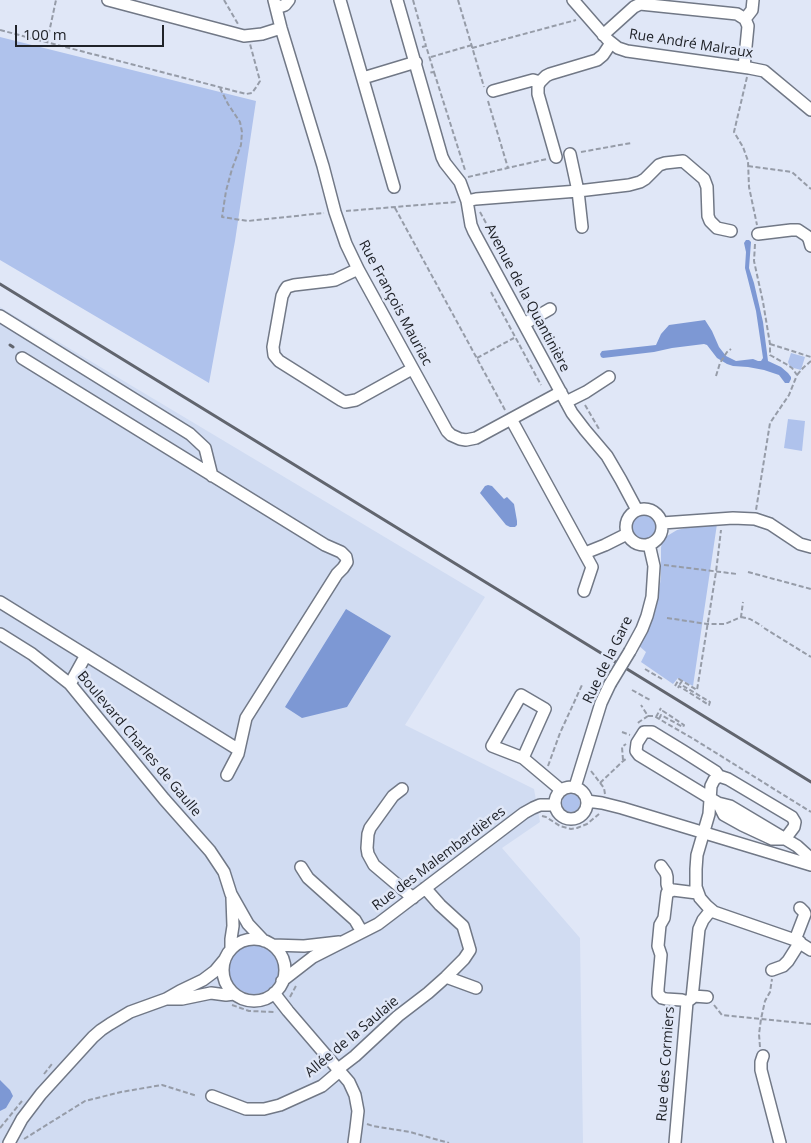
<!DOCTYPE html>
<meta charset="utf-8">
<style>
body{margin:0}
#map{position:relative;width:811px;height:1143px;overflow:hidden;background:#e0e7f7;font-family:"Open Sans",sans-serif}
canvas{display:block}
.scale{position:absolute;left:15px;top:25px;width:149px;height:22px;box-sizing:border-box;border:2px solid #202329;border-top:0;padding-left:6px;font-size:15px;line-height:18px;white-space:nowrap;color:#202329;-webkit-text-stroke:4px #e0e7f7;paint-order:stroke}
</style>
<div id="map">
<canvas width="811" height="1143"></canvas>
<div class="scale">100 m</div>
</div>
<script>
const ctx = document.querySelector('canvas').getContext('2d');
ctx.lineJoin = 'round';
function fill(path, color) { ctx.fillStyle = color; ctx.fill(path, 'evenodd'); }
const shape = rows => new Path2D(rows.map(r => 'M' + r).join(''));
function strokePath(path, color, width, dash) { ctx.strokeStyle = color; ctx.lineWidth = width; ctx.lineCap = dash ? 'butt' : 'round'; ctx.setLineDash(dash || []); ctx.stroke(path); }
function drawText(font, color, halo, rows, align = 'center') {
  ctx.font = font + ' "Open Sans",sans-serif'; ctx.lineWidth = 5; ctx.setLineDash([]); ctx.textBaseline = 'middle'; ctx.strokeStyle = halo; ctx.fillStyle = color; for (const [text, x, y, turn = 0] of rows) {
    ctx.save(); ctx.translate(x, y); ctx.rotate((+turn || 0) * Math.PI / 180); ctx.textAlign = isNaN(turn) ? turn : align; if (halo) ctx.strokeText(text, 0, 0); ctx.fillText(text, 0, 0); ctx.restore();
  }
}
fill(shape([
 [0,307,485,597,405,725,534,789,540,822,502,848,580,938,583,1143,0,1143]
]), '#d1dcf2');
fill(shape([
 [0,37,256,101,235,241,209,383,0,260],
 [791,353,805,357,801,370,790,367,788,362],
 [788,419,805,421,802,451,784,448],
 '632 527a12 12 0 1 1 24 0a12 12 0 1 1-24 0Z',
 [717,524,693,686,678,678,673,684,641,662,646,652,639,646,654,615,657,604,661,577,661,548,662,542,667,536,677,530,690,527],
 '562 803a9 9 0 1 1 18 0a9 9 0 1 1-18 0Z',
 '229 969a25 25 0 1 1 50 0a25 25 0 1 1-50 0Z'
]), '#afc2ec');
fill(shape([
 [746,240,749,240,751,242,749,268,754,283,763,322,768,361,781,367,788,373,791,377,791,379,789,383,785,383,779,375,764,370,748,367,733,366,727,364,717,358,707,345,704,344,672,348,654,352,603,358,601,357,600,354,602,351,656,345,661,334,669,325,705,320,712,331,719,347,726,356,736,361,753,359,758,361,761,361,763,358,756,311,745,268,746,252,744,243],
 [488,485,492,486,504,499,507,497,514,504,517,521,517,525,515,527,510,527,506,525,480,493,485,486],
 [346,609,391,636,347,707,302,718,285,707],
 [0,1080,10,1090,13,1096,6,1108,0,1111]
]), '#7d98d4');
const minor = shape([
 [108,0,244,36,262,34,281,28],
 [274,0,281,28,323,166,335,212,346,244,358,269,447,431,451,435,460,439,466,440,476,438,561,392],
 [340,0,394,187],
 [397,0,442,157,445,163,460,182,467,201,471,225,474,232,572,413,585,430,607,456,621,480,637,510],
 [573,0,608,40,618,48,627,51,749,68,764,71,811,110],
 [276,8,285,5,289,0],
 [745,19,752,10,753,0],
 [603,35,634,7,640,4,737,14,745,19,748,26,744,67],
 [363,78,416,62],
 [493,91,533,80,540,82],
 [570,154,578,191,582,227],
 [556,157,538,94,538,86,540,82,546,76,550,74,597,60,603,55,611,43],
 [467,201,476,199,578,191,629,185,640,182,645,179,659,165,665,163,683,161,704,179,707,187,708,216,710,221,717,228,731,231],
 [758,234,791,230,798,230,807,236,809,239,811,246],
 [358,269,335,280,328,281,294,285,287,287,285,290,282,296,273,347,274,355,279,361,341,400,345,402,356,400,412,369],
 [0,316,190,434,205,448,212,476],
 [524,324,550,309],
 [22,358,325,545,341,552,346,557,347,562,343,568,337,574,246,718,238,754,227,775],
 [566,402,586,392,609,377],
 [511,419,592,567,584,591],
 '626 527a18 18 0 1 1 36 0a18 18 0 1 1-36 0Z',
 [662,523,733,518,755,519,770,524,800,544,811,547],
 [585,553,605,545,627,534],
 [0,602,239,750],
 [0,634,32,654,70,684,164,799,210,851,224,872,231,894,248,924,264,941],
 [630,651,642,629,647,616,652,597,654,566,649,544],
 [70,684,86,655],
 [523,758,545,709,521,695,492,746,523,758,561,790],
 [719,776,716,772,683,751,652,732,644,732,637,743,636,751,639,755,718,803,730,806,797,846,807,855,811,861],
 '555 803a16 16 0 1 1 32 0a16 16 0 1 1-32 0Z',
 [575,787,601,703,610,684],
 [402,789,393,796,370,828,368,834,367,848,368,854,374,865,413,898],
 [587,801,602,803,622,808,811,865],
 [718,803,724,815,742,825,772,839,785,839,794,827,795,822,792,817,728,779,719,776,714,780,711,786,709,814,697,855,696,869,696,887,700,898,707,906,714,912,795,940,811,950],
 [661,866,666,873,667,877,667,884,669,891],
 [301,867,308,878,355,920,362,932],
 '223 970a31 31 0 1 1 62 0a31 31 0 1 1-62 0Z',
 [795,940,805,914,804,912,800,908],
 [272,945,304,946,339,942],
 [231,949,231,939,233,926,232,898],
 [772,970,783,966,788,961,800,942],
 [446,977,476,988],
 [282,981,313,957,378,924,524,813,533,808,540,805,554,805],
 [274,993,288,1011,349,1082,355,1095,358,1111,356,1128,354,1143],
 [693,996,707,997],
 [168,999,182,999,211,993,226,995,234,994],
 [687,1002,682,1000,666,999,662,998,658,994,658,989,661,955,658,946,660,925,664,918,667,893,673,890,697,893],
 [687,1002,692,998,699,929,703,920,711,910],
 [763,1056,761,1062,761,1070,780,1143],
 [212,1096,246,1109,264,1109,280,1105,322,1086,335,1075,342,1066,355,1056,398,1016,428,993,446,977,464,959,470,950,463,926,440,905,425,888],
 [9,1143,22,1119,41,1094,93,1037,101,1030,110,1024,130,1012,166,999,180,991,203,980,215,971,225,959],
 [675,1143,687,1002]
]);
strokePath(minor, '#717886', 14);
strokePath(shape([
 [224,0,238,24],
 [413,0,426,46],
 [458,0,484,87],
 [0,30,246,94,252,93,257,86,260,81,250,44],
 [47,42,56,0],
 [422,47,426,46,434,72,428,73],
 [472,48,576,20],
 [431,57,472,45],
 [434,72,465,170],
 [747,77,734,132,743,147,748,161,749,187,757,225],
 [220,88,228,104,240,122,242,132,241,145,232,169,226,191,222,217,248,221,324,213],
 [488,101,508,168],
 [581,152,631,143],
 [748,166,792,172,811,189],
 [468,177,547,159],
 [395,208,505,410],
 [346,211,456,202],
 [480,212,516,278],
 [755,244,754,261,763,302,770,344,770,355,786,364,792,368,797,375,789,395,770,423,756,510],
 [512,280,516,278,532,307],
 [491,292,541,385],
 [543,327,567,372],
 [770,344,811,357],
 [477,358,514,338],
 [797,375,803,368,811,361],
 [716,376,720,363,727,352,731,349],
 [585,405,599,429],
 [664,565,737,574],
 [748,572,811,589],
 [741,617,750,619,762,626],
 [667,618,707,624,725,624,741,617,743,602],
 [764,628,811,657],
 [645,669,662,679],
 [675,686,679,679,697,690,716,572,721,530],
 [678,688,679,686,709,705,710,702,680,684,682,681],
 [632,690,650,700],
 [648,716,654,716,692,738,811,812],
 [656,717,661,708],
 [659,719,661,715,683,727,684,725,663,711,664,710],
 [638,723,639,722,648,716,641,705],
 [622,732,630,735],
 [623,760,622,747,626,744],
 [548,766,560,733,582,685],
 [591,771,604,788,605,794],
 [600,783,622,762,627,758],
 [542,816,546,817,560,826,571,829,577,828,587,824,599,814],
 [290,997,297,984],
 [232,1005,249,1011,276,1012],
 [714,1005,722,1015,811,1024],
 [760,1047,759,1034,761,1019,765,1001,770,992,772,979],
 [44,1074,52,1064],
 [367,1124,373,1126,410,1132,449,1143],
 [0,1128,22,1101],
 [24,1139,85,1101,121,1092,162,1085,197,1096]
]), '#969ca8', 2, [5, 2.5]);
strokePath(minor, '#fff', 11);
strokePath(shape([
 [0,284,811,782],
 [10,345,13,347]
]), '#61656e', 3);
const minorBridge = shape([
 [610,684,630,651]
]);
strokePath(minorBridge, '#717886', 14, []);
strokePath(minorBridge, '#fff', 11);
drawText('14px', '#202329', '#e0e7f7', [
 ["Rue André Malraux",691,44,9],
 ["Avenue de la Quantinière",527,298,62],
 ["Rue François Mauriac",395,303,62],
 ["Rue de la Gare",608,660,-64],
 ["Boulevard Charles de Gaulle",139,744,50],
 ["Rue des Malembardières",439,859,-37],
 ["Allée de la Saulaie",352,1037,-40],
 ["Rue des Cormiers",666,1064,-86]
]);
</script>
